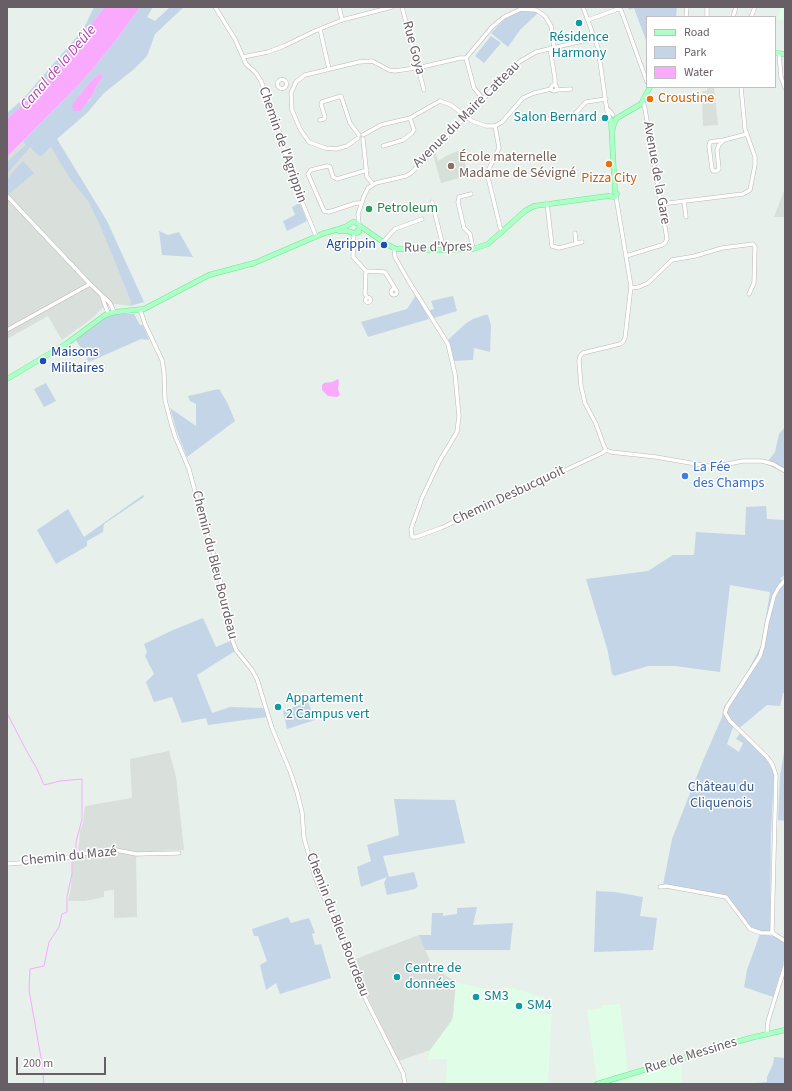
<!DOCTYPE html>
<meta charset="utf-8">
<style>
body{margin:0}
#map{position:relative;width:792px;height:1091px;overflow:hidden;background:#e7f0ea;font-family:"Source Sans 3",sans-serif}
canvas{display:block}
.frame{position:absolute;inset:0;border:8px solid #675e66;pointer-events:none}
.legend{position:absolute;left:646px;top:16px;width:130px;height:72px;box-sizing:border-box;background:#fff;border:1px solid #c2bfc2;margin:0;padding:5px 7px;list-style:none;font-size:12px;color:#675e66}
.legend li{display:flex;align-items:center;gap:8px;height:20px}
.legend b{width:20px;border:1px solid #c2bfc2}
.scale{position:absolute;left:16px;top:1057px;width:90px;height:18px;box-sizing:border-box;border:2px solid #675e66;border-top:0;padding-left:5px;font-size:12px;line-height:14px;white-space:nowrap;color:#675e66;-webkit-text-stroke:3px #fff;paint-order:stroke}
</style>
<div id="map">
<canvas width="792" height="1091"></canvas>
<div class="frame"></div>
<ul class="legend">
<li><b style="height:5px;background:#affeca"></b>Road</li>
<li><b style="height:11px;background:#c4d5e7"></b>Park</li>
<li><b style="height:11px;background:#f9aafd"></b>Water</li>
</ul>
<div class="scale">200 m</div>
</div>
<script>
const ctx = document.querySelector('canvas').getContext('2d');
ctx.lineJoin = 'round';
function fill(path, color) { ctx.fillStyle = color; ctx.fill(path, 'evenodd'); }
const shape = rows => new Path2D(rows.map(r => 'M' + r).join(''));
function strokePath(path, color, width, dash) { ctx.strokeStyle = color; ctx.lineWidth = width; ctx.lineCap = dash ? 'butt' : 'round'; ctx.setLineDash(dash || []); ctx.stroke(path); }
function drawText(font, color, halo, rows, align = 'center') {
  ctx.font = font + ' "Source Sans 3",sans-serif'; ctx.lineWidth = 3; ctx.setLineDash([]); ctx.textBaseline = 'middle'; ctx.strokeStyle = halo; ctx.fillStyle = color; for (const [text, x, y, turn = 0] of rows) {
    ctx.save(); ctx.translate(x, y); ctx.rotate((+turn || 0) * Math.PI / 180); ctx.textAlign = isNaN(turn) ? turn : align; if (halo) ctx.strokeText(text, 0, 0); ctx.fillText(text, 0, 0); ctx.restore();
  }
}
fill(shape([
 [781,7,785,7,785,21,777,19],
 [456,982,501,992,504,987,512,988,543,997,539,1014,552,1014,548,1084,446,1084,447,1059,427,1060,430,1050,452,1020],
 [620,1004,628,1072,682,1055,682,1084,588,1084,597,1081,587,1010,601,1008,602,1005]
]), '#dffde7');
fill(shape([
 [707,87,714,87,718,125,703,126,702,91,707,91],
 [23,141,42,156,51,147,57,156,70,179,88,201,101,228,131,302,130,306,116,304,102,308,94,317,62,340,48,316,7,339,7,157],
 [785,188,785,217,774,217],
 [169,751,176,777,184,850,153,851,136,857,137,917,114,918,114,890,104,891,104,897,85,901,68,901,71,888,73,859,81,856,78,852,80,831,83,823,85,806,132,798,130,759],
 [419,935,431,963,445,975,456,982,453,1015,452,1020,430,1050,399,1061,369,1000,353,960]
]), '#d9dfdb');
fill(shape([
 [463,149,467,176,441,183,433,154,435,152,438,161,448,155]
]), '#d5e0d8');
fill(shape([
 [94,7,105,7,48,78,27,101,7,119,7,113,22,100,80,33,86,24],
 [140,7,153,7,147,17,155,21,170,7,184,7,155,34,147,56,133,70,104,93,87,113,57,139,107,221,144,302,130,306,131,302,101,228,88,201,70,179,51,147,42,156,38,155,30,147,7,174,7,162,26,145,23,141,86,77,116,40],
 [100,73,103,76,95,89,93,95,88,102,77,98,89,83],
 [628,7,677,7,676,17,647,17,647,43,634,8,629,10],
 [520,11,533,12,535,11,538,13,520,30,508,47,491,33,505,19],
 [491,36,501,43,484,63,475,56],
 [23,161,34,173,9,194,7,192,7,179],
 [300,203,307,221,287,231,283,221,295,215,292,207],
 [159,231,168,235,179,232,193,257,162,255],
 [416,295,429,319,368,337,361,322,407,309],
 [453,296,457,311,434,318,428,311,434,309,431,301],
 [115,314,134,314,140,325,143,325,149,340,141,339,89,362,76,340,94,325,105,318],
 [485,315,488,315,491,326,490,352,474,348,473,360,453,361,448,340,465,324,473,319],
 [46,383,56,401,44,407,34,389],
 [219,389,227,402,235,421,187,457,177,432,170,408,196,426,196,404,190,401,188,396],
 [785,427,785,473,766,464,775,452,779,434],
 [143,495,144,497,104,524,103,532,87,541,87,546,56,564,37,530,68,509,84,537],
 [766,506,767,519,785,520,785,575,780,579,785,581,785,693,783,693,780,706,767,705,737,730,733,727,727,744,739,752,743,743,736,739,740,733,766,758,774,774,771,831,770,932,756,931,749,927,727,896,663,885,672,839,702,763,722,717,724,707,744,678,761,646,770,592,730,585,720,672,675,666,648,666,614,676,612,674,607,648,586,579,648,571,673,555,694,555,696,532,745,535,746,507],
 [203,618,216,647,230,641,235,651,197,675,212,713,230,707,263,708,267,717,208,725,206,718,182,723,172,697,154,702,146,682,154,674,145,656,147,652,144,644,173,630],
 [308,702,315,720,287,729,283,711],
 [784,752,785,752,785,821,778,820,780,776],
 [394,799,455,800,465,843,383,856,389,877,414,872,418,886,415,889,387,895,384,883,387,877,361,887,357,867,371,861,367,845,399,835],
 [596,891,615,892,643,897,640,916,657,918,653,950,594,952],
 [477,907,473,925,513,923,510,950,425,950,419,935,431,935,432,913,443,913,443,916,457,914,457,908],
 [288,917,291,923,309,918,315,933,312,934,315,945,321,944,331,978,280,994,276,983,266,990,260,965,267,961,258,936,254,936,252,929],
 [760,934,776,937,785,943,784,961,773,997,744,987,747,970],
 [774,1057,785,1058,785,1084,744,1084,767,1082,767,1077,773,1064]
]), '#c4d5e7');
fill(shape([
 [105,7,140,7,116,40,86,77,7,157,7,119,27,101,48,78],
 [100,73,103,76,95,89,93,95,80,111,74,111,72,106,77,98,89,83],
 [338,379,339,381,338,389,340,395,337,397,328,396,322,390,322,385,324,383,332,382]
]), '#f9aafd');
strokePath(shape([
 [7,713,25,748,37,769,44,785,60,781,82,779,82,819,76,842,76,852],
 [43,1069,29,990,30,969,44,966,49,942,59,927,62,914,67,912,67,897,72,874,72,857],
 [43,1073,44,1084]
]), '#f9aafd', 1);
const minor = shape([
 [215,7,235,39,246,64,256,73,261,81,276,120,288,162,302,202,316,236],
 [339,7,342,20],
 [402,7,424,90],
 [583,7,598,48,607,111,610,119],
 [707,7,707,17],
 [521,9,536,10,545,16,551,26,554,47],
 [686,17,687,7],
 [733,17,736,7],
 [751,17,755,7],
 [588,20,618,9,621,10,647,82],
 [320,29,329,69],
 [550,48,555,79,555,85],
 [779,53,781,77,785,88],
 [243,57,268,52,284,46,315,31,342,20,392,7],
 [466,58,474,88,483,99],
 '277.5 84a4.5 4.5 0 1 1 9 0a4.5 4.5 0 1 1-9 0Z',
 '551 88a3 3 0 1 1 6 0a3 3 0 1 1-6 0Z',
 [557,90,571,89],
 [609,110,613,115],
 [320,120,324,119,325,117,321,104,322,102,341,96,350,123,359,135],
 [540,120,573,116,586,102,606,99],
 [495,126,499,148,487,173,500,227,502,231],
 [363,135,381,125,410,118,440,101,451,105,472,121,486,126,495,126,502,122,523,98,534,93,551,89],
 [358,138,347,146,336,149,325,148,309,142,300,129,292,110,291,93,296,82,305,75,359,62,372,61,389,70,395,71,422,67,460,58,466,58,492,27,504,17,521,9,520,7],
 [363,139,367,177,373,184],
 [724,140,719,145,717,150,719,169,717,171,713,171,712,169,709,146,710,142,724,140,747,134],
 [383,146,403,140,412,133,414,130,410,118],
 [471,194,459,197,458,202,464,228,470,234,473,249],
 [7,196,90,284,110,303,114,312],
 [616,197,631,286,625,338,623,342,620,344,583,353,580,356,579,361,581,386,585,403,596,424,604,446,606,450,611,452,656,457,708,466,718,466,743,461,762,461,773,464,785,471],
 [684,201,686,217],
 [432,202,444,250],
 [362,203,356,203,329,212,324,211,308,174,311,170,327,166,330,167,333,177,337,179,367,170],
 [547,203,552,246,559,248,582,242],
 [661,204,743,194,750,190,755,165,755,157,745,129,741,87],
 [359,225,358,214,364,196,368,188,376,183,406,176,411,173,519,62,536,52,595,38],
 [354,233,353,257,366,271,365,294,367,297],
 [575,233,576,243],
 [383,242,395,229,422,219],
 [394,248,395,257,408,280,448,344,455,374,459,416,457,432,439,462,422,498,411,529,412,537,416,537,441,528,602,453,606,450],
 [626,256,662,245,665,243,667,239,645,109,643,101],
 [366,271,385,272,396,290],
 [631,288,639,287,648,283,672,260,695,256,722,248,753,244,755,247,754,283,749,294],
 '391 292a3 3 0 1 1 6 0a3 3 0 1 1-6 0Z',
 [102,297,108,313],
 '365.5 300a2.5 2.5 0 1 1 5 0a2.5 2.5 0 1 1-5 0Z',
 [140,309,145,324,162,360,164,372,165,400,171,423,175,436,189,469,204,525,217,564,232,639,236,650,252,670,257,679,272,728,290,771,297,792,302,812,304,838,315,877,338,929,352,969,367,1002,403,1073,405,1084],
 [7,330,90,284],
 [785,580,779,587,774,596,767,623,763,646,760,656,751,670,727,707,725,713,730,721,767,757,772,764,776,775,772,931,774,934,785,941],
 [7,864,59,860,79,854,116,850,136,854,179,853],
 [660,887,666,886,726,897,750,929,761,933,773,933],
 [767,1034,768,1021,785,966]
]);
const major = shape([
 [775,53,785,54],
 [613,129,614,123,617,118,641,104,650,87],
 [360,226,386,244,396,249,438,250,473,249,488,244,525,211,534,206,608,196,615,197,617,194,615,192,611,120],
 [339,231,347,231,354,233,359,232],
 [252,264,322,234,345,227,353,222,357,223,360,226,359,229,356,233],
 [7,379,66,344,105,315,115,312,144,309,209,275,254,263],
 [597,1084,750,1038,785,1030]
]);
strokePath(minor, '#bdb7bc', 4.5);
strokePath(major, '#61ef82', 5.5);
strokePath(minor, '#fff', 3.5);
strokePath(major, '#affeca', 4.5);
for (const [x, y, r, color] of [
 [579,23,4,"#0f9aa8"],
 [650,99,4,"#e8710a"],
 [605,118,4,"#0f9aa8"],
 [609,164,4,"#e8710a"],
 [451,166,4,"#8d6e63"],
 [369,209,4,"#2e9e5b"],
 [384,245,4,"#1a4fb4"],
 [43,361,4,"#1a4fb4"],
 [685,476,4,"#3f7fe0"],
 [278,707,4,"#0f9aa8"],
 [397,977,4,"#0f9aa8"],
 [476,997,4,"#0f9aa8"],
 [519,1006,4,"#0f9aa8"]
]) { const dot = new Path2D(); dot.arc(x, y, r, 0, 2 * Math.PI); ctx.fillStyle = color; ctx.fill(dot); strokePath(dot, '#fff', 1.5); }
drawText('14px', '#0d838f', '#fff', [
 ["Résidence",579,38,"center"],
 ["Harmony",579,54,"center"],
 ["Salon Bernard",597,118,"right"],
 ["Appartement",286,699],
 ["2 Campus vert",286,715],
 ["Centre de",405,969],
 ["données",405,985],
 ["SM3",484,997],
 ["SM4",527,1006]
], 'left');
drawText('14px', '#675e66', '#fff', [
 ["Rue Goya",413,48,75],
 ["Avenue du Maire Catteau",467,115,-45],
 ["Chemin de l'Agrippin",282,145,71],
 ["Avenue de la Gare",656,173,80],
 ["Rue d'Ypres",438,248,-1],
 ["Chemin Desbucquoit",509,496,-25],
 ["Chemin du Bleu Bourdeau",214,565,76],
 ["Chemin du Mazé",69,857,-6],
 ["Chemin du Bleu Bourdeau",337,925,69],
 ["Rue de Messines",691,1056,-17]
]);
drawText('14px', '#c56008', '#fff', [
 ["Croustine",658,99],
 ["Pizza City",609,179,"center"]
], 'left');
drawText('14px', '#785e54', '#fff', [
 ["École maternelle",459,158],
 ["Madame de Sévigné",459,174]
], 'left');
drawText('14px', '#27864d', '#fff', [
 ["Petroleum",377,209]
], 'left');
drawText('14px', '#164399', '#fff', [
 ["Agrippin",376,245],
 ["Maisons",51,353,"left"],
 ["Militaires",51,369,"left"]
], 'right');
drawText('14px', '#366cbe', '#fff', [
 ["La Fée",693,468],
 ["des Champs",693,484]
], 'left');
drawText('14px', '#395d8b', '#fff', [
 ["Château du",721,788],
 ["Cliquenois",721,804]
]);
drawText('italic 15px', '#b045ae', '#fff', [
 ["Canal de la Deûle",59,68,-49]
]);
</script>
